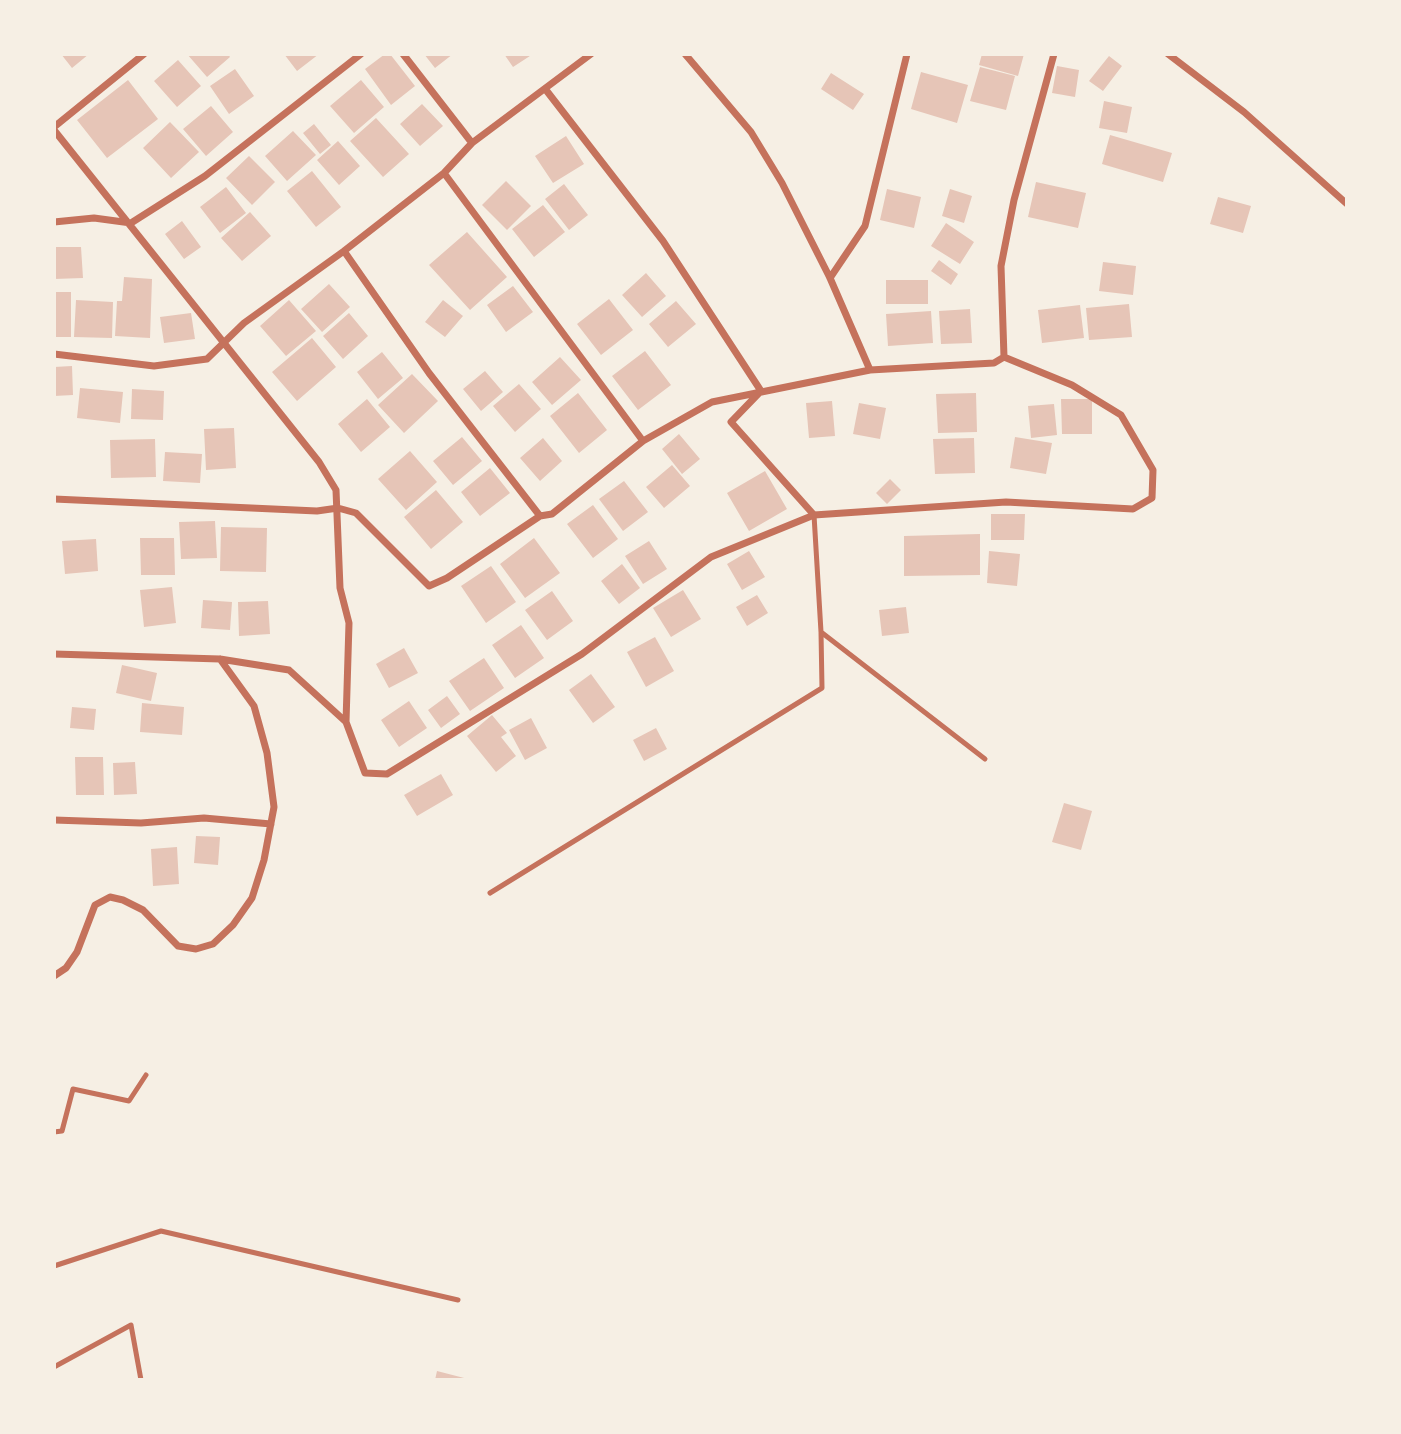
<!DOCTYPE html>
<style>
body{margin:0}
#map{position:relative;width:1401px;height:1434px;overflow:hidden;background:#f6efe4;font-family:"DejaVu Sans",sans-serif}
canvas{display:block}
.frame{position:absolute;inset:0;border:56px solid #f6efe4;pointer-events:none}
</style>
<div id="map">
<canvas width="1401" height="1434"></canvas>
<div class="frame"></div>
</div>
<script>
const ctx = document.querySelector('canvas').getContext('2d');
ctx.lineJoin = 'round';
function fill(path, color) { ctx.fillStyle = color; ctx.fill(path, 'evenodd'); }
const shape = rows => new Path2D(rows.map(r => 'M' + r).join(''));
function strokePath(path, color, width, dash) { ctx.strokeStyle = color; ctx.lineWidth = width; ctx.lineCap = dash ? 'butt' : 'round'; ctx.setLineDash(dash || []); ctx.stroke(path); }
fill(shape([
 [61,54,89,54,72,68],
 [187,54,228,54,230,57,207,77],
 [284,54,319,54,297,71],
 [385,54,390,54,415,86,391,105,365,69],
 [424,54,453,54,435,68],
 [504,54,533,54,513,67],
 [982,54,1024,54,1018,76,979,65],
 [1109,56,1122,66,1103,91,1089,81],
 [178,60,201,86,177,107,154,81],
 [1057,66,1079,70,1075,97,1052,93],
 [980,67,1015,76,1006,110,970,101],
 [235,69,254,96,229,114,210,86],
 [921,72,968,85,957,123,911,109],
 [831,73,864,94,853,110,821,89],
 [128,80,158,119,107,158,77,120],
 [361,80,384,107,354,133,330,106],
 [1104,101,1132,107,1127,133,1099,128],
 [422,104,443,126,420,146,400,124],
 [211,106,233,132,206,156,183,129],
 [376,118,409,154,383,177,350,141],
 [170,122,199,152,171,178,143,148],
 [314,124,331,145,320,154,303,133],
 [293,131,316,155,287,181,265,156],
 [1110,135,1172,153,1163,182,1102,164],
 [566,136,584,164,553,183,535,156],
 [338,141,360,166,339,185,317,160],
 [249,156,275,182,252,205,226,178],
 [312,171,341,207,316,227,287,191],
 [506,181,531,206,507,230,482,205],
 [1036,182,1086,193,1078,228,1028,217],
 [564,184,588,215,569,230,545,199],
 [226,187,246,213,220,233,200,207],
 [887,189,921,197,914,228,880,220],
 [950,189,972,196,964,223,942,216],
 [1218,197,1251,206,1243,233,1210,224],
 [543,205,565,232,534,257,512,229],
 [250,212,271,236,242,261,221,238],
 [182,221,201,247,184,259,165,234],
 [946,223,974,242,960,264,931,246],
 [467,232,507,277,470,310,429,265],
 [54,247,81,247,83,278,54,279],
 [939,260,958,274,951,285,931,271],
 [1103,262,1136,266,1133,295,1099,291],
 [646,273,666,296,642,317,622,295],
 [124,277,152,279,150,338,115,336,117,301,122,301],
 [886,280,928,280,928,304,886,304],
 [329,284,350,307,322,332,301,309],
 [513,286,533,312,506,332,487,305],
 [54,292,71,292,71,337,54,337],
 [609,299,633,330,601,355,577,324],
 [76,300,113,302,112,338,74,337],
 [289,300,316,331,286,356,260,326],
 [443,300,463,316,445,337,425,322],
 [676,301,696,324,668,347,649,324],
 [1129,304,1132,337,1089,340,1086,308],
 [1080,305,1084,338,1042,343,1038,310],
 [970,309,972,343,941,344,939,311],
 [931,311,933,343,888,346,886,314],
 [191,313,195,339,164,343,160,317],
 [349,313,368,336,343,359,323,336],
 [312,338,336,367,297,401,272,372],
 [645,351,671,385,638,410,612,376],
 [382,352,403,378,378,399,357,372],
 [560,357,581,380,552,405,532,382],
 [72,366,73,395,54,396,54,367],
 [485,371,503,392,481,411,463,389],
 [412,374,438,401,404,433,378,405],
 [519,384,541,409,515,432,493,406],
 [80,388,123,392,120,423,77,418],
 [132,389,164,391,163,420,131,419],
 [578,393,607,430,579,453,550,416],
 [976,393,977,432,938,433,936,394],
 [367,399,390,427,361,452,338,424],
 [1061,399,1092,399,1092,434,1062,434],
 [832,401,835,436,809,438,806,403],
 [859,403,886,408,880,439,853,434],
 [1054,404,1057,435,1031,438,1028,406],
 [234,428,236,468,206,470,204,429],
 [679,434,700,459,682,474,662,449],
 [462,437,482,461,453,485,433,461],
 [1015,437,1052,443,1046,474,1010,468],
 [543,438,562,461,540,481,520,458],
 [974,438,975,473,935,474,933,439],
 [155,439,156,477,111,478,110,440],
 [410,451,437,482,406,510,378,479],
 [165,452,202,454,200,483,163,481],
 [672,465,690,486,664,508,646,487],
 [490,468,510,493,480,516,461,492],
 [765,471,787,509,749,531,727,493],
 [890,479,901,490,887,504,876,493],
 [624,481,648,512,623,531,599,499],
 [436,490,463,522,431,549,404,517],
 [593,505,618,539,593,558,567,524],
 [991,514,1025,514,1024,540,991,540],
 [215,521,217,558,181,559,179,522],
 [221,527,267,528,266,572,220,571],
 [980,534,980,575,904,576,904,536],
 [140,538,174,538,175,575,141,575],
 [534,538,560,573,525,598,500,564],
 [96,539,98,571,65,574,62,541],
 [649,541,667,569,643,584,625,556],
 [749,551,765,577,742,590,727,564],
 [989,551,1020,554,1017,586,987,583],
 [622,564,640,588,619,604,601,581],
 [491,566,516,602,486,623,461,586],
 [172,587,176,623,144,627,140,590],
 [683,590,701,619,671,637,653,608],
 [552,591,573,621,547,640,525,610],
 [757,595,768,613,747,626,736,607],
 [203,600,232,602,230,630,201,628],
 [268,601,270,634,239,636,238,602],
 [906,607,909,633,882,636,879,610],
 [521,625,544,658,515,678,492,645],
 [655,637,674,671,646,687,627,652],
 [404,648,418,673,389,688,376,664],
 [484,658,504,688,470,711,449,681],
 [122,665,157,673,151,701,116,693],
 [591,674,615,707,593,723,569,690],
 [447,696,460,714,441,728,428,710],
 [409,701,427,728,399,747,381,720],
 [142,703,184,707,182,735,140,732],
 [72,707,96,709,94,730,70,728],
 [492,715,507,733,501,737,516,756,496,772,467,736],
 [531,718,547,748,525,760,509,730],
 [656,728,667,749,644,761,633,740],
 [75,757,103,757,104,795,76,795],
 [135,762,137,794,114,795,113,763],
 [441,774,453,795,417,816,404,795],
 [1064,803,1092,811,1081,850,1052,842],
 [196,836,220,837,218,865,194,863],
 [177,847,179,884,153,886,151,849],
 [437,1371,468,1379,468,1380,435,1380]
]), '#e6c5b7');
strokePath(shape([
 [814,515,821,632,985,759],
 [490,893,822,688,821,632],
 [54,1132,62,1131,73,1089,129,1101,146,1075],
 [54,1266,161,1231,458,1300],
 [54,1367,131,1325,141,1380]
]), '#c5725c', 5);
strokePath(shape([
 [403,54,472,143],
 [685,54,751,132,782,183,830,278,870,370],
 [1168,54,1244,112,1347,204],
 [54,127,144,54],
 [54,130,319,462,336,490,340,588,349,623,346,722,365,773,387,774,582,654,711,557,814,515,731,422,761,391,663,241,546,90],
 [444,173,643,441],
 [54,222,94,218,131,223,205,176,361,54],
 [344,251,429,373,540,516],
 [830,278,865,226,907,54],
 [54,354,154,366,207,359,244,323,344,251,444,173,472,143,591,54],
 [54,499,317,511,338,508,356,513,429,586,447,578,540,516,552,514,643,441,712,402,870,370,994,363,1004,357,1001,266,1014,200,1054,54],
 [814,515,1006,502,1133,509,1152,498,1153,470,1121,415,1072,385,1004,357],
 [54,654,220,659,289,670,346,722],
 [54,820,141,823,204,818,271,824],
 [54,976,66,968,77,952,95,905,110,897,123,900,143,910,178,946,196,949,213,944,233,925,252,898,264,860,274,807,267,753,254,706,220,659]
]), '#c5725c', 7);
</script>
